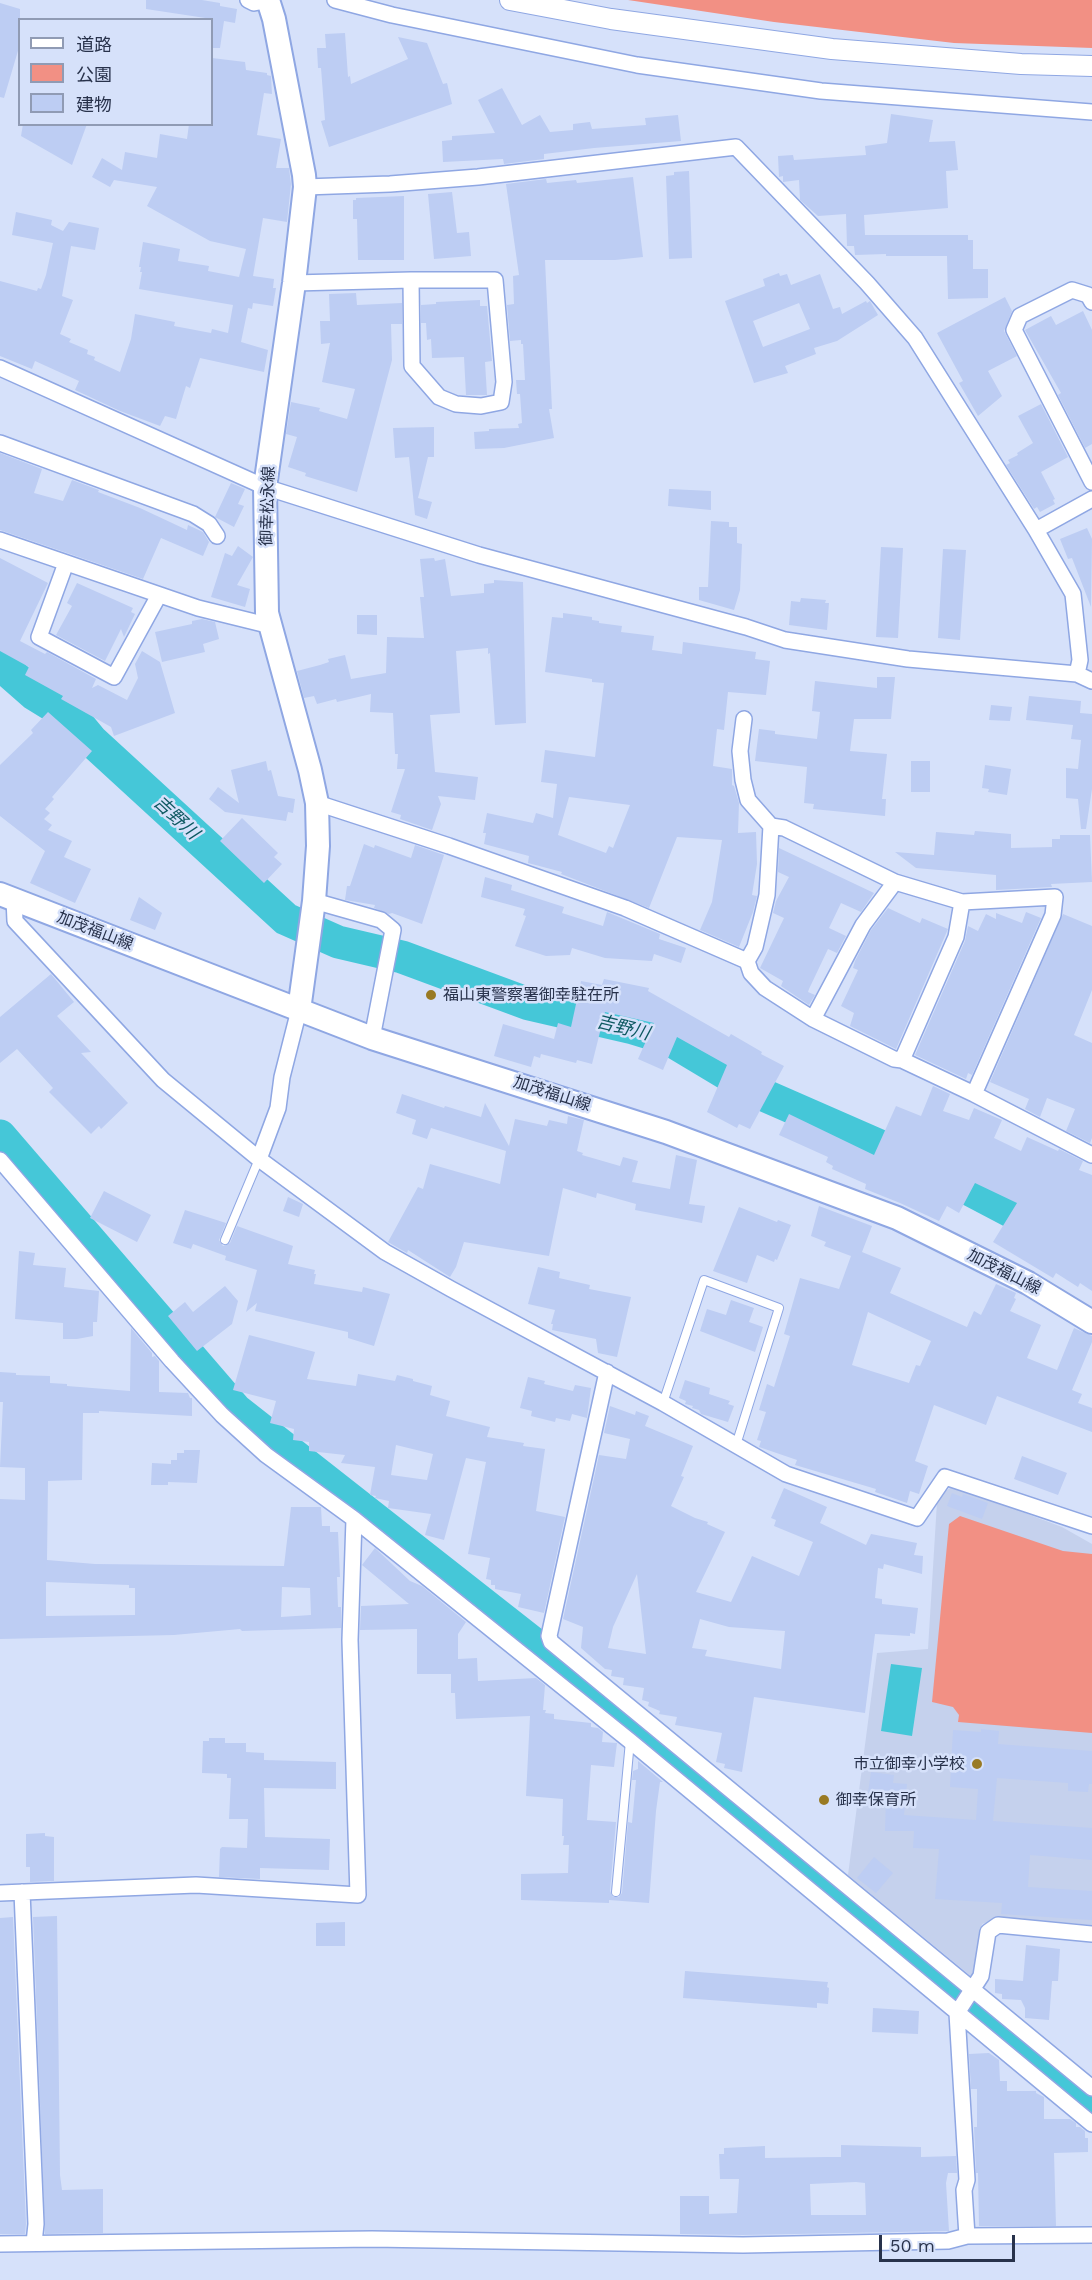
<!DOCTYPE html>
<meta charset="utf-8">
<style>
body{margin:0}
#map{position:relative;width:1092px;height:2280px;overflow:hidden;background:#d6e1fa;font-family:"Work Sans","Noto Sans JP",sans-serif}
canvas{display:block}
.legend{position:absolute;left:18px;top:18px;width:195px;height:108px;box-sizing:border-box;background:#d6e1fa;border:2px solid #909bb4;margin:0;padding:8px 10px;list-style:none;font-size:18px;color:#28324b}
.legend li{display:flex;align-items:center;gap:12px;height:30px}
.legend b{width:30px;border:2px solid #909bb4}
.scale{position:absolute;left:879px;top:2235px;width:136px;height:27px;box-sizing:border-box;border:3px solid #28324b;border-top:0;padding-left:8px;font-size:18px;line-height:21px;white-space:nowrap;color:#28324b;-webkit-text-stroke:4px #d6e1fa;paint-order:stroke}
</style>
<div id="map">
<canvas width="1092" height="2280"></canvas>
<ul class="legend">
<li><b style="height:8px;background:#fff"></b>道路</li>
<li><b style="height:16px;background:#f29084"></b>公園</li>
<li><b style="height:16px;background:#bdcdf3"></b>建物</li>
</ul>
<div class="scale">50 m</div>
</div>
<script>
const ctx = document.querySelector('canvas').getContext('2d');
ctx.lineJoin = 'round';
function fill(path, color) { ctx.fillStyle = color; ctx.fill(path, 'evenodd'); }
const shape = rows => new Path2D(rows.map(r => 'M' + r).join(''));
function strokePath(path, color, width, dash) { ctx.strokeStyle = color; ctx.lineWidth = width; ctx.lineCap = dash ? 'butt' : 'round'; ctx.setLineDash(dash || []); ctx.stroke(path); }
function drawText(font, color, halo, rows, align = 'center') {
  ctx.font = font + ' "Work Sans","Noto Sans JP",sans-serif'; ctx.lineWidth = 5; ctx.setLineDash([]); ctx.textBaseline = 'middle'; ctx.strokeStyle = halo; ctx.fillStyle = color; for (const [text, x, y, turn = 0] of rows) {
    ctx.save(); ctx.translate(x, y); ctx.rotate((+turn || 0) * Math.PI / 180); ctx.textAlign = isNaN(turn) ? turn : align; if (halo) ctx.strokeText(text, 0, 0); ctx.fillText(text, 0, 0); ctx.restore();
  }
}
fill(shape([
 [953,1486,1062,1527,1092,1544,1092,1925,1004,1917,982,1924,972,1977,848,1875,877,1653,928,1649,937,1502,940,1495]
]), '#c5d1ed');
fill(shape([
 [628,0,1092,0,1092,48,954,43,774,22],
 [960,1516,1063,1551,1092,1554,1092,1733,958,1722,959,1715,953,1707,932,1702,949,1524]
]), '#f29084');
fill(shape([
 [891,1664,922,1668,912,1736,881,1731]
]), '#45c7d8');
strokePath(shape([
 [0,664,34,694,73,718,92,741,286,919,338,942,402,957,529,1004,633,1028,669,1039,759,1093,919,1163,1092,1254],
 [0,1136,236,1410,594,1691,1092,2105]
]), '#45c7d8', 33);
fill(shape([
 [146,0,202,0,220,3,220,6,237,9,235,23,224,21,220,48,212,48,212,19,146,9],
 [0,3,20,9,20,44,4,98,0,97],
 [345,33,348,77,350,76,351,84,408,59,398,37,427,43,443,84,447,83,452,104,329,147,321,121,325,120,321,68,318,68,317,48,326,48,325,34],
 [212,58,245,62,246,70,267,73,267,75,271,76,272,94,264,93,257,135,281,139,276,168,289,168,291,184,287,222,263,218,253,276,274,279,273,288,276,288,273,306,253,303,252,309,248,308,241,342,268,350,264,372,200,358,190,388,186,386,176,419,165,416,160,426,120,411,75,390,79,381,35,361,32,369,0,356,0,281,37,291,38,288,41,289,46,275,53,243,12,235,16,212,52,220,51,225,63,231,69,222,99,228,95,250,71,246,62,296,73,300,60,334,71,339,69,342,88,350,87,354,95,357,94,360,120,372,131,339,135,314,175,322,174,326,211,333,212,329,228,333,233,305,139,289,142,272,140,272,141,267,139,267,143,242,180,249,178,261,209,266,208,271,239,277,246,249,210,241,147,206,157,187,114,180,110,187,92,177,102,158,122,170,125,152,157,158,160,134,187,139,189,124,212,124],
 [502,88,522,125,540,115,550,132,573,130,573,124,590,122,592,129,646,125,645,118,678,115,681,141,594,148,544,154,544,159,504,164,503,159,443,162,442,141,452,140,452,136,495,133,478,100],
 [891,114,933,120,929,142,955,141,958,170,946,171,948,208,864,215,865,235,968,235,968,240,973,240,973,269,988,269,988,298,948,299,947,256,886,256,886,254,855,255,854,246,847,246,846,214,818,216,800,200,799,180,783,182,783,176,779,177,778,156,793,155,794,160,866,155,865,146,887,143],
 [23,124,87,124,72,165,21,136],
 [689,171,692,258,669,259,666,176,674,175,674,172],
 [633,177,643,257,615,260,545,260,552,409,549,409,554,438,504,448,475,449,474,432,489,431,489,429,519,428,518,424,522,423,520,394,517,394,516,380,525,380,523,344,521,344,521,340,510,341,507,305,514,304,513,276,519,275,506,184,546,179,547,183,576,180,577,183],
 [452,192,457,233,469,232,471,256,434,259,428,194],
 [404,196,404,260,358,260,357,219,353,219,353,200,356,200,356,198],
 [779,273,780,276,787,274,791,285,820,274,833,309,840,307,842,314,866,301,867,303,870,301,878,315,837,341,814,348,816,354,785,366,788,373,754,383,725,301,765,286,763,279],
 [799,303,810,329,763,347,753,321],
 [356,293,357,305,402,303,402,324,391,324,392,360,357,492,305,476,306,473,288,467,297,437,286,434,291,402,320,408,319,411,347,419,355,389,322,382,330,343,321,344,320,321,330,321,329,294],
 [1005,297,1012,311,1004,331,1017,356,988,371,1002,396,978,416,959,383,963,381,937,333],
 [480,300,480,306,487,306,492,361,485,362,487,395,466,395,464,357,432,358,431,339,427,340,426,323,421,323,421,305,436,304,436,302],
 [1083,311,1092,330,1092,444,1085,448,1058,395,1061,393,1025,330,1051,316,1056,325],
 [1041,404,1068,457,1041,472,1055,499,1053,500,1055,504,1040,512,1037,507,1034,509,1006,465,1010,463,1008,460,1018,455,1017,453,1033,443,1018,416],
 [434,427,434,457,428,457,418,498,432,502,427,519,415,515,409,457,395,458,393,428],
 [0,453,42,469,34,493,63,501,72,480,99,490,98,492,140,508,187,530,188,525,203,532,209,542,203,556,161,538,143,579,0,530],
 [231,483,245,489,238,504,244,506,234,527,215,517],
 [669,489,711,491,711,510,668,506],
 [711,521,729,522,729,527,737,527,737,543,742,544,740,590,734,610,699,600,699,587,708,587],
 [1087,528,1092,539,1091,607,1072,558,1068,559,1060,539],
 [238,546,253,557,237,585,250,589,245,607,211,597,225,553,232,556],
 [881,547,903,548,898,638,876,637],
 [943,549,966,550,960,640,938,638],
 [0,558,48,583,20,641,45,654,47,652,96,679,92,688,98,685,127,700,138,678,135,664,142,651,160,662,175,713,114,736,111,727,61,699,63,696,25,675,29,667,0,651],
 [434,558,435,561,445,559,451,596,484,593,484,584,494,583,494,580,523,582,526,723,495,725,490,653,488,654,488,648,456,651,460,713,430,715,435,772,478,777,475,800,438,796,441,804,432,830,400,819,401,815,391,812,405,769,397,769,398,754,395,754,393,713,370,712,371,694,337,702,336,699,317,704,314,696,304,698,297,671,320,665,329,662,328,659,345,655,351,679,386,673,387,637,424,638,420,597,424,597,420,559],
 [77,583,133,608,131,612,135,614,124,637,121,629,105,661,56,635,72,606,67,603],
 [801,598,826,600,825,603,829,603,827,630,789,625,791,601,800,602],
 [563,613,592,617,592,620,599,621,599,623,622,626,621,632,654,636,652,650,682,654,683,642,756,652,755,659,770,661,766,695,728,692,724,730,717,729,713,766,732,769,732,785,734,786,739,803,738,833,756,832,757,864,752,895,757,896,753,912,739,947,700,930,712,902,722,840,677,837,649,908,561,874,562,872,528,863,529,856,484,844,486,833,483,833,487,813,533,823,536,813,553,818,557,784,541,782,545,750,595,757,604,683,592,682,592,679,545,672,552,617,563,618],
 [569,797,630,805,613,848,609,846,606,853,558,835],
 [357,615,377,615,377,635,357,634],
 [202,619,215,622,219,639,203,644,205,652,162,662,155,632,192,624,192,621],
 [877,677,895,677,891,719,854,719,850,751,887,754,882,799,886,799,885,816,813,809,814,804,804,803,807,767,755,761,759,729,775,731,775,734,817,739,820,712,812,711,815,681,877,688],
 [1029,696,1081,701,1080,713,1092,714,1092,789,1086,829,1081,829,1078,799,1066,798,1066,768,1078,769,1081,740,1071,739,1073,725,1026,720],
 [991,705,1012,707,1010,721,989,720],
 [48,712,92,751,52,797,54,799,45,809,50,813,44,819,52,825,48,830,72,841,64,857,91,869,75,903,30,883,45,851,0,816,0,765,33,733,31,730],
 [266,761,268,771,271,770,278,796,295,799,293,813,288,812,286,821,225,812,209,799,218,787,239,803,231,770],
 [911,761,930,761,930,792,911,792],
 [985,765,1011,769,1007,795,988,792,989,789,982,788],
 [242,818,278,853,274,857,282,864,264,883,220,841],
 [975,831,1011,834,1011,848,1052,847,1052,839,1060,839,1060,835,1090,835,1092,882,1051,884,1052,887,996,890,996,875,916,868,895,852,934,855,936,832,974,835],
 [364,844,374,848,375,845,411,858,415,845,444,855,422,924,392,913,389,914,374,908,375,905,345,900,347,886,350,886],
 [779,848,874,893,861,912,841,903,829,928,846,936,837,953,828,949,809,989,808,992,815,995,809,1005,781,986,783,981,760,968,784,918,773,913,776,901,789,877,778,872],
 [485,877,512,885,511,890,564,907,562,913,603,926,607,912,660,934,659,939,686,948,681,963,654,954,652,961,605,958,572,948,570,955,546,956,515,946,526,916,523,915,525,909,481,897],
 [139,897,162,913,155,930,130,920],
 [888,908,920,923,922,918,948,929,896,1049,850,1026,854,1013,841,1006,858,970,853,968,855,961,871,930],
 [1026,912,1041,918,972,1075,968,1073,966,1079,915,1055,965,941,968,926,978,931,986,914,996,919,996,913,1022,923],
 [1063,914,1092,926,1092,990,1074,1035,1092,1043,1092,1138,1090,1143,1066,1131,1075,1109,1047,1098,1040,1117,1025,1109,1029,1099,990,1082],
 [51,974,74,1002,57,1016,91,1052,81,1053,128,1103,101,1129,99,1126,91,1134,49,1092,53,1088,17,1049,0,1063,0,1017],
 [604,979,649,988,648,991,729,1037,731,1034,762,1052,761,1054,784,1066,750,1129,739,1124,737,1128,707,1112,727,1065,677,1037,663,1070,638,1059,654,1023,605,1012,592,1064,577,1060,576,1063,541,1054,540,1058,534,1056,531,1067,494,1056,503,1024,554,1039,558,1023,571,1027,581,981,602,985],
 [933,1086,950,1094,943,1111,969,1120,974,1108,1002,1120,994,1138,1021,1151,1027,1137,1058,1151,1059,1149,1083,1161,1079,1170,1092,1175,1092,1291,1080,1283,1078,1287,1056,1273,1053,1278,993,1242,1017,1203,975,1183,959,1213,947,1206,939,1221,900,1203,865,1189,866,1184,832,1169,833,1166,826,1162,828,1157,779,1135,789,1114,874,1155,896,1106,921,1116],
 [402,1094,444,1108,445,1106,481,1117,485,1103,509,1146,515,1119,547,1126,549,1120,567,1124,568,1116,584,1120,577,1151,583,1153,582,1155,620,1166,623,1157,638,1161,632,1182,670,1189,676,1155,697,1160,689,1204,705,1206,702,1223,635,1210,636,1204,597,1193,596,1198,563,1188,549,1256,464,1242,456,1267,450,1277,408,1250,407,1253,388,1242,418,1187,423,1189,430,1164,500,1184,506,1151,431,1128,427,1139,412,1134,416,1120,396,1113],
 [104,1191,151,1215,137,1242,90,1218],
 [288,1197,303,1204,299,1217,283,1211],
 [819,1206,872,1226,862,1252,901,1268,890,1293,967,1327,974,1311,981,1315,996,1284,1016,1293,1014,1298,1016,1299,1010,1311,1041,1325,1027,1358,1057,1370,1074,1328,1092,1336,1092,1342,1072,1390,1082,1394,1078,1403,1092,1408,1092,1432,997,1396,986,1425,934,1405,915,1461,928,1466,919,1494,910,1491,907,1503,875,1492,876,1489,795,1465,797,1460,759,1447,761,1441,757,1440,766,1412,759,1410,767,1384,774,1387,790,1336,784,1334,800,1278,839,1289,851,1256,824,1246,826,1242,811,1236],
 [868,1312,931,1341,920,1366,916,1365,909,1383,852,1365],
 [739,1207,777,1222,778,1220,791,1225,777,1260,775,1259,774,1262,757,1255,747,1283,713,1271],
 [185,1210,226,1223,219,1240,223,1246,230,1243,237,1226,293,1246,288,1264,315,1270,314,1274,316,1274,314,1284,362,1292,363,1287,390,1294,374,1346,348,1338,348,1332,255,1311,257,1303,246,1312,257,1270,225,1260,226,1256,193,1244,191,1249,173,1243],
 [19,1251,35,1253,33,1265,66,1268,64,1287,99,1291,97,1322,93,1322,93,1336,77,1339,63,1339,63,1323,15,1319],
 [538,1267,560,1272,559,1278,590,1285,589,1289,631,1297,617,1357,598,1353,596,1339,552,1330,553,1324,551,1324,555,1310,528,1304],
 [225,1286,238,1301,232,1324,197,1351,168,1316,185,1302,193,1312],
 [731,1300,754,1308,749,1322,763,1327,755,1352,700,1331,707,1309,726,1315],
 [131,1328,152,1353,152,1357,155,1356,159,1361,159,1392,188,1393,190,1398,192,1398,192,1416,99,1411,99,1413,83,1413,82,1480,48,1481,47,1560,95,1564,284,1566,291,1507,321,1507,322,1526,330,1526,330,1532,338,1532,340,1577,337,1577,338,1607,341,1607,341,1628,242,1631,240,1629,174,1635,0,1639,0,1499,25,1500,25,1468,0,1467,3,1402,0,1402,0,1372,16,1373,16,1375,50,1376,50,1383,67,1384,67,1386,130,1391],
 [46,1582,129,1585,129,1588,135,1588,135,1615,46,1616],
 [282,1587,310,1588,311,1615,281,1617],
 [249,1335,315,1352,307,1379,356,1386,358,1374,395,1381,397,1375,413,1379,413,1381,432,1386,430,1395,450,1401,446,1416,490,1427,487,1437,524,1443,523,1446,545,1449,536,1511,565,1517,544,1613,518,1607,521,1594,495,1589,495,1585,491,1585,491,1580,486,1579,490,1558,468,1554,486,1462,466,1458,444,1540,425,1535,431,1514,388,1508,389,1501,375,1498,376,1496,370,1495,375,1467,341,1463,345,1455,309,1451,309,1442,293,1440,294,1429,270,1423,276,1401,233,1390],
 [396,1445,433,1454,427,1480,391,1475],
 [528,1377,545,1381,544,1384,573,1391,575,1385,591,1388,587,1418,572,1414,570,1421,556,1418,555,1422,531,1416,532,1411,520,1408],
 [685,1380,710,1388,709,1394,730,1401,728,1404,734,1406,728,1422,701,1414,699,1410,692,1408,693,1406,685,1404,686,1401,679,1398],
 [610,1406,635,1415,636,1411,649,1416,645,1426,693,1446,681,1476,684,1477,671,1506,695,1518,708,1522,707,1524,725,1532,696,1592,731,1602,752,1556,799,1576,813,1542,774,1526,776,1520,771,1518,784,1488,827,1507,820,1523,866,1545,871,1534,917,1543,914,1555,923,1556,922,1574,884,1564,883,1569,878,1568,875,1598,882,1599,882,1604,918,1608,915,1634,910,1633,910,1636,875,1634,865,1713,754,1697,742,1772,724,1768,725,1764,716,1762,722,1733,675,1725,677,1717,659,1714,660,1711,648,1706,649,1702,642,1700,644,1688,623,1685,624,1678,611,1676,612,1670,605,1669,581,1648,583,1627,563,1619,599,1455,626,1459,630,1439,604,1433],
 [637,1574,646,1654,608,1648,613,1627],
 [700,1619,729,1627,785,1631,781,1669,705,1656,707,1650,692,1648],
 [184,1450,200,1450,197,1483,168,1482,168,1485,151,1485,152,1463,171,1464,171,1460,177,1460,177,1453,184,1453],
 [1022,1456,1067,1473,1058,1495,1014,1479],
 [952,1493,962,1497,963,1494,988,1503,982,1519,947,1506],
 [375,1548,410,1581,422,1586,466,1622,458,1634,458,1659,477,1658,478,1681,536,1678,545,1685,543,1710,546,1710,545,1713,554,1714,554,1719,591,1723,591,1727,598,1728,603,1732,602,1742,617,1743,614,1767,591,1765,587,1820,616,1822,610,1891,613,1897,619,1897,622,1893,628,1822,632,1823,636,1780,632,1780,633,1771,638,1769,638,1761,663,1782,660,1782,656,1811,649,1903,609,1900,609,1903,521,1900,521,1874,568,1873,569,1845,563,1845,564,1836,562,1836,563,1799,526,1796,530,1716,456,1719,455,1693,451,1693,451,1674,417,1674,417,1629,360,1630,361,1606,409,1604,362,1565],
 [981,1729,999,1731,998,1744,1092,1751,1092,1784,1089,1784,1088,1792,1068,1791,1068,1783,997,1778,993,1821,1092,1828,1092,1860,1030,1855,1028,1887,1092,1891,1092,1920,1001,1914,1002,1903,935,1899,939,1849,913,1848,914,1831,885,1831,886,1796,868,1793,871,1772,894,1775,893,1783,907,1784,904,1815,976,1820,978,1789,950,1787,953,1730,981,1732],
 [209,1738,225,1738,225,1743,246,1743,246,1752,264,1753,264,1760,336,1762,336,1789,264,1788,265,1837,330,1839,329,1870,260,1868,260,1879,219,1877,220,1849,222,1847,247,1848,248,1819,229,1819,231,1778,227,1778,227,1774,202,1773,203,1741,209,1741],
 [45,1833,45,1836,54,1837,54,1881,30,1882,30,1867,26,1867,26,1834],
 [874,1857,893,1873,876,1893,857,1878],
 [57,1916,60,2175,62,2190,103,2189,103,2233,45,2234,33,1917],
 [13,1917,26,2224,25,2234,0,2234,0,1918],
 [345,1922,345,1946,316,1946,316,1923],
 [1026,1945,1060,1949,1058,1981,1052,1981,1049,2020,1025,2018,1025,2008,1021,2000,1002,1999,1002,1994,995,1993,995,1979,1023,1981],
 [685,1971,828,1982,827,1987,829,1988,828,2004,817,2003,817,2008,683,1998],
 [873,2008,919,2011,918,2034,872,2032],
 [989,2053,999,2060,1000,2081,1007,2081,1007,2091,1036,2091,1036,2093,1044,2097,1044,2119,1070,2119,1076,2123,1076,2127,1080,2127,1085,2131,1085,2138,1088,2138,1088,2152,1054,2153,1056,2226,979,2226,978,2173,976,2173,974,2127,977,2127,977,2089,971,2089,969,2054],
 [841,2145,921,2147,921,2157,956,2156,957,2173,948,2173,946,2183,949,2231,743,2235,680,2234,680,2196,709,2196,709,2214,737,2213,739,2179,720,2179,719,2154,724,2154,724,2148,765,2146,765,2158,827,2157,841,2157],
 [856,2182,865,2183,866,2215,811,2215,810,2184]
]), '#bdcdf3');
const service = shape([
 [225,1240,259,1159],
 [663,1403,704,1280,779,1308,736,1445],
 [616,1892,630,1741]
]);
const minor = shape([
 [248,0,254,3,270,0],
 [335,0,392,15,637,65,821,91,1092,112],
 [305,187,390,184,478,177,736,147,867,283,915,338,1036,530,1073,594,1080,660,1077,674],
 [294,283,411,280,412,366,439,397,456,404,481,406,501,402,504,382,495,280,411,280],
 [1092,302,1088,295,1072,290,1020,316,1014,330,1092,482],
 [0,368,265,487,479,555,746,627,785,640,908,659,1077,674,1092,681],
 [0,443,193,514,209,524,217,536],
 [1036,530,1092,499],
 [0,540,198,608,271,626],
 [66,563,39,637,114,677,159,595],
 [744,719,740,751,743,780,748,800,771,826,784,828,895,882,962,902,1055,897,1053,915,974,1094],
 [317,803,449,846,625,908,747,961,751,973,765,988,813,1019,894,1059,902,1060,974,1094,1092,1155],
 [14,899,15,921,163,1080,259,1159,385,1252,451,1289,663,1403,786,1474,917,1518,945,1477,1092,1526],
 [314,901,381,920,393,930,372,1038],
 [747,961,755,947,767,895,771,826],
 [813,1019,863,925,895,882],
 [902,1060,956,937,962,902],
 [259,1159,278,1108,282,1077,299,1010],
 [0,1160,172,1361,222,1415,266,1455,354,1519,630,1741,1092,2124],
 [607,1372,549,1636,551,1642,1092,2088],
 [22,1892,36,2224,34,2243],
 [0,1893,196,1885,358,1895,350,1640,354,1519],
 [967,2236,964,2190,967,2180,957,2013,981,1976,988,1932,998,1925,1092,1934],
 [0,2244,372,2239,743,2245,948,2241,967,2236,1092,2235]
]);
const tertiary = shape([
 [510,0,611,19,832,49,1021,64,1092,66]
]);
const secondary = shape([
 [268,0,274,19,304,175,305,187,294,283,265,487,267,613,310,770,317,803,318,846,314,901,299,1010],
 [0,894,372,1038,666,1132,897,1218,1028,1283,1092,1322]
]);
strokePath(service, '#8fa7e3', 10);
strokePath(minor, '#8fa7e3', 18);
strokePath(tertiary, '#8fa7e3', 22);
strokePath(secondary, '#8fa7e3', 26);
strokePath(service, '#fff', 8);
strokePath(minor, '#fff', 15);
strokePath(tertiary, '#fff', 20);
strokePath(secondary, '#fff', 22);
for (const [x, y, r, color] of [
 [431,995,6,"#997a23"],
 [977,1764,6,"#997a23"],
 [824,1800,6,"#997a23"]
]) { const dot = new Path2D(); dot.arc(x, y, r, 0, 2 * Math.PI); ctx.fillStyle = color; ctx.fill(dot); strokePath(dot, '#d6e1fa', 2); }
drawText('16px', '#28324b', '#d6e1fa', [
 ["御幸松永線",268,506,-88],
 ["加茂福山線",95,931,21],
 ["加茂福山線",552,1094,18],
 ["加茂福山線",1004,1272,27]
]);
drawText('16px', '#28324b', '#d6e1fa', [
 ["福山東警察署御幸駐在所",443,995],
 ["市立御幸小学校",965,1764,"right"],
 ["御幸保育所",836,1800]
], 'left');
drawText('italic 18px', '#0d5861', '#d6e1fa', [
 ["吉野川",176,818,43],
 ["吉野川",623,1028,14]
]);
</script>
